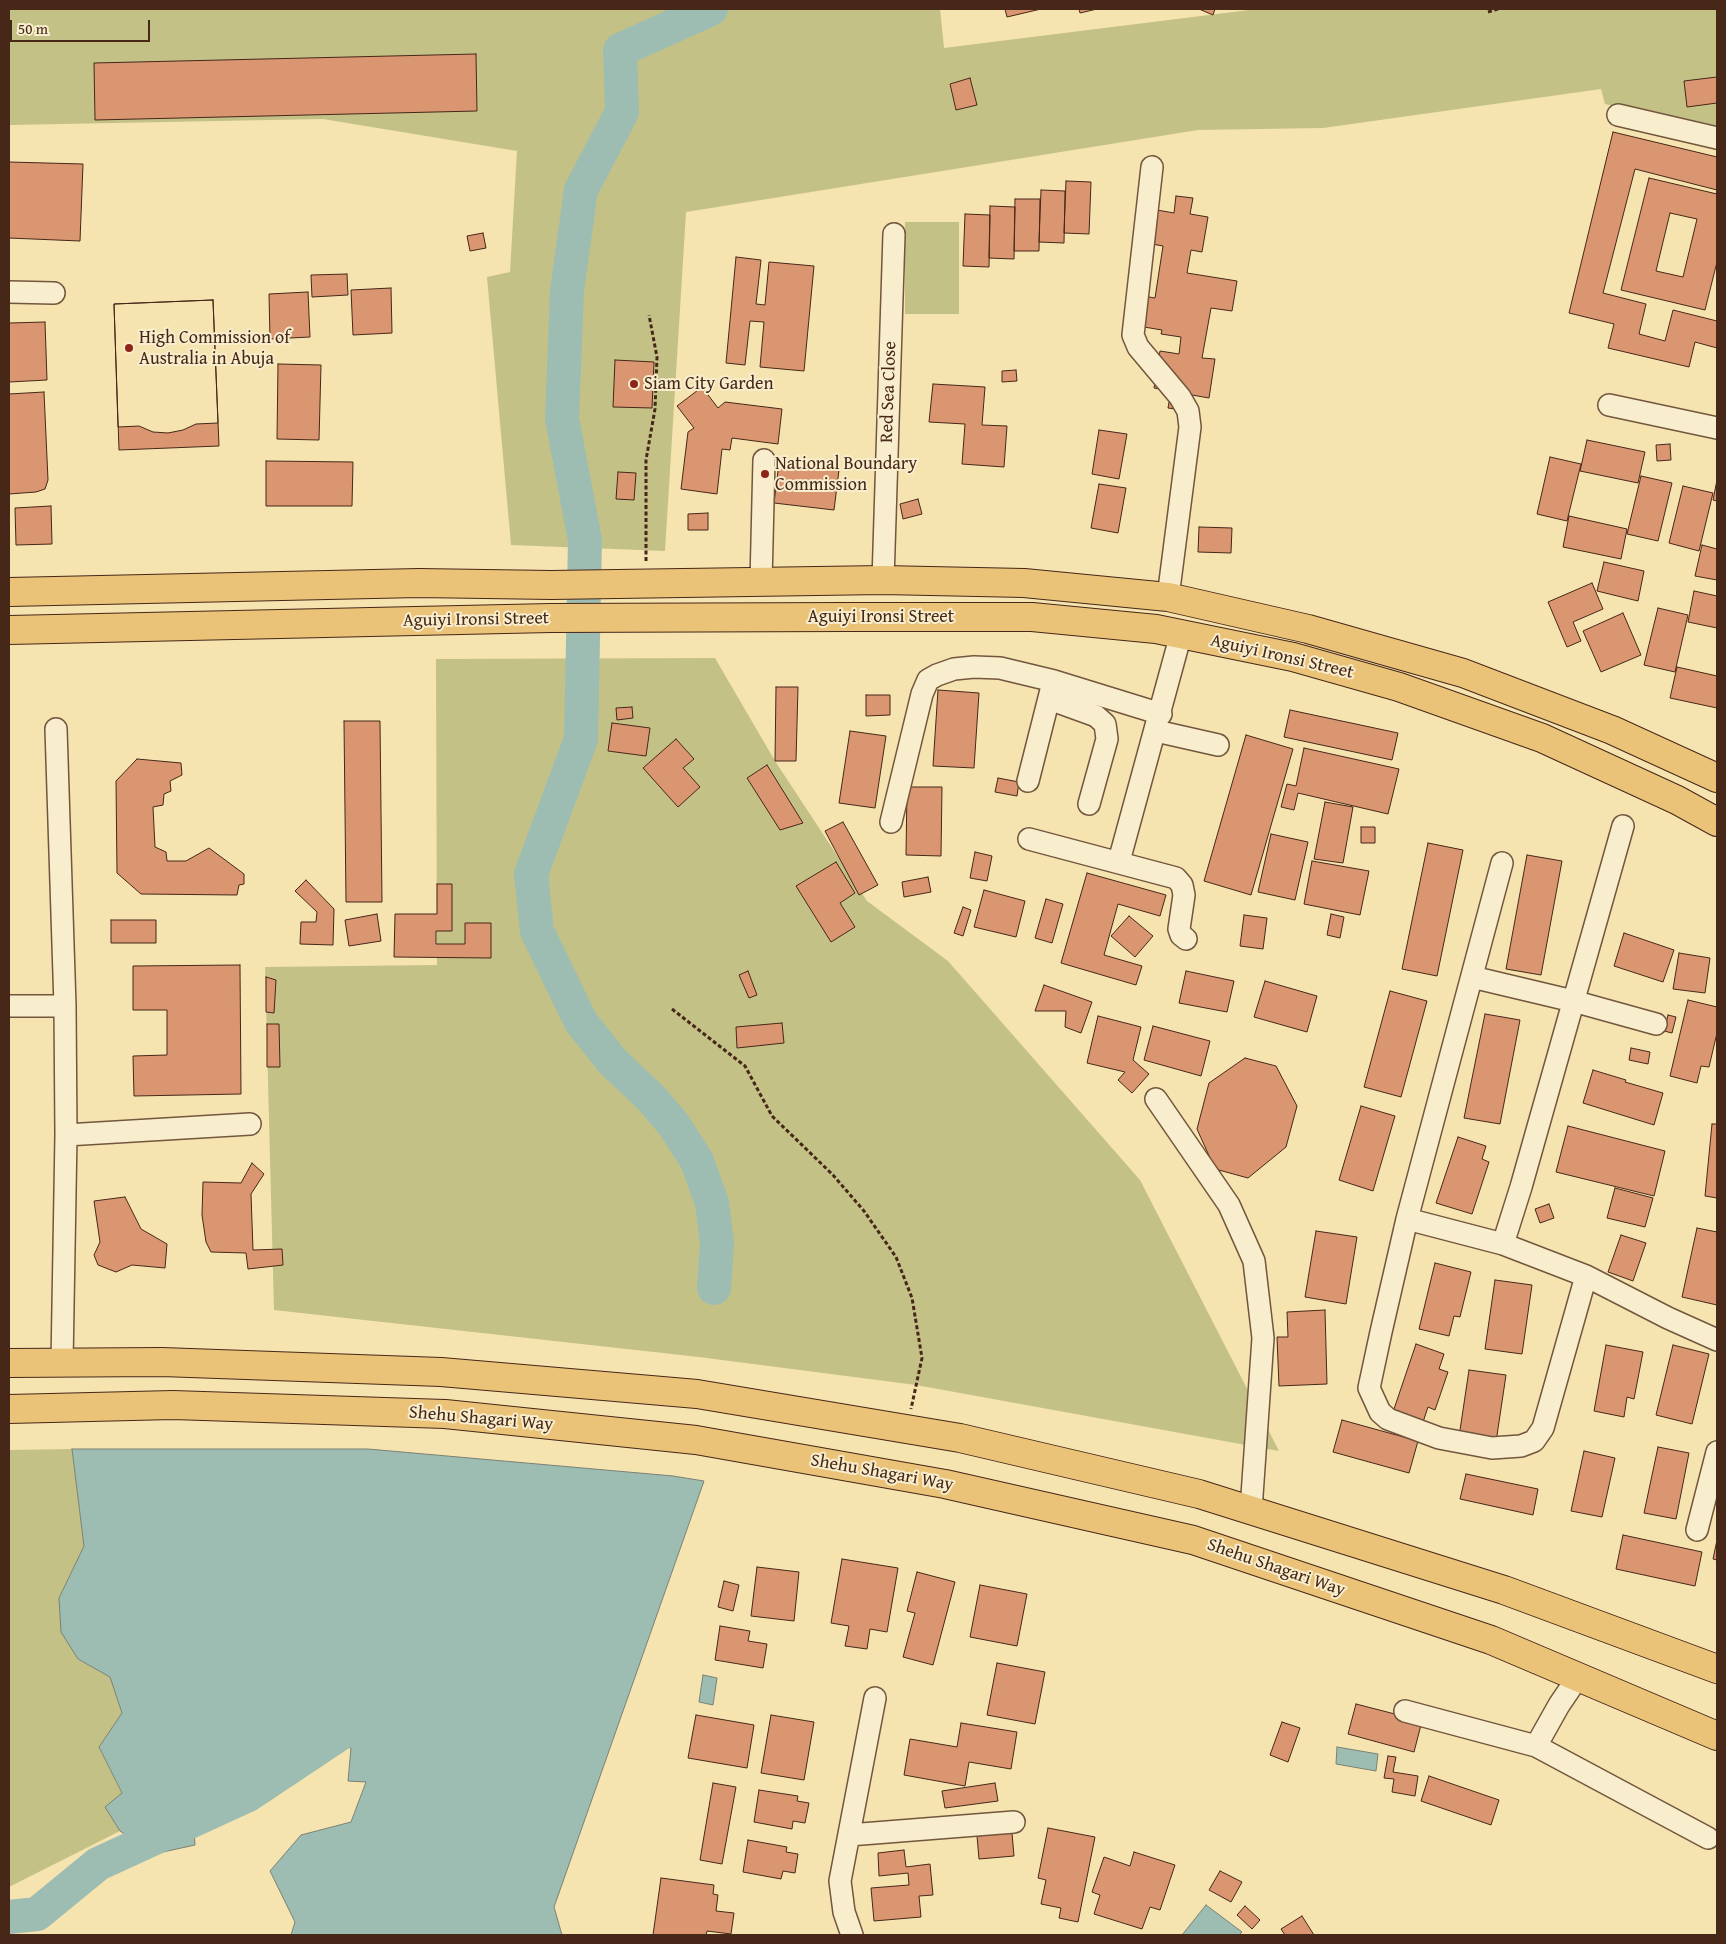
<!DOCTYPE html>
<style>
body{margin:0}
#map{position:relative;width:1726px;height:1944px;overflow:hidden;background:#f5e3b0;font-family:"Gentium Book Plus",serif}
canvas{display:block}
.frame{position:absolute;inset:0;border:10px solid #462718;pointer-events:none}
.scale{position:absolute;left:10px;top:20px;width:140px;height:22px;box-sizing:border-box;border:2px solid #462718;border-top:0;padding-left:6px;font-size:15px;line-height:18px;white-space:nowrap;color:#462718;-webkit-text-stroke:4px #f8edcc;paint-order:stroke}
</style>
<div id="map">
<canvas width="1726" height="1944"></canvas>
<div class="frame"></div>
<div class="scale">50 m</div>
</div>
<script>
const ctx = document.querySelector('canvas').getContext('2d');
ctx.lineJoin = 'round';
function fill(path, color) { ctx.fillStyle = color; ctx.fill(path, 'evenodd'); }
const shape = rows => new Path2D(rows.map(r => 'M' + r).join(''));
function strokePath(path, color, width, dash) { ctx.strokeStyle = color; ctx.lineWidth = width; ctx.lineCap = dash ? 'butt' : 'round'; ctx.setLineDash(dash || []); ctx.stroke(path); }
function drawText(font, color, halo, rows, align = 'center') {
  ctx.font = font + ' "Gentium Book Plus",serif'; ctx.lineWidth = 4; ctx.setLineDash([]); ctx.textBaseline = 'middle'; ctx.strokeStyle = halo; ctx.fillStyle = color; for (const [text, x, y, turn = 0] of rows) {
    ctx.save(); ctx.translate(x, y); ctx.rotate((+turn || 0) * Math.PI / 180); ctx.textAlign = isNaN(turn) ? turn : align; if (halo) ctx.strokeText(text, 0, 0); ctx.fillText(text, 0, 0); ctx.restore();
  }
}
fill(shape([
 [9,9,940,9,944,48,1257,9,1717,9,1717,131,1605,104,1601,89,1323,128,1198,130,686,212,665,551,511,545,487,277,510,272,517,151,323,119,9,125],
 [905,222,959,222,959,314,905,314],
 [715,658,775,761,867,901,948,961,1140,1180,1279,1451,916,1385,699,1357,274,1310,265,967,437,965,436,659],
 [72,1449,84,1546,59,1598,78,1659,110,1677,122,1714,99,1747,122,1794,105,1807,120,1831,9,1887,9,1450]
]), '#c4c186');
const water = shape([
 [72,1449,368,1449,673,1476,704,1481,554,1907,562,1935,291,1935,295,1922,270,1871,301,1835,351,1822,366,1782,348,1781,351,1748,317,1739,293,1745,292,1777,231,1803,193,1813,195,1845,154,1854,120,1831,105,1807,122,1793,99,1747,122,1713,110,1677,78,1659,61,1632,59,1598,84,1546,72,1449],
 [703,1675,717,1678,713,1705,699,1702,703,1675],
 [1337,1747,1378,1754,1376,1771,1336,1764,1337,1747],
 [1206,1905,1242,1932,1239,1935,1182,1935,1206,1905]
]);
fill(water, '#9dbdb2');
strokePath(water, '#7a8174', 1);
strokePath(shape([
 [711,9,620,50,622,112,581,190,567,290,562,419,585,540,581,739,531,874,537,931,581,1022,612,1061,652,1099,674,1125,697,1161,712,1203,717,1243,714,1288],
 [9,1917,37,1914,98,1864,248,1795,356,1723,363,1712]
]), '#9dbdb2', 34);
const building = shape([
 [1005,9,1041,9,1007,17,1005,9],
 [1079,9,1097,9,1080,13,1079,9],
 [1199,9,1215,9,1213,15,1199,9],
 [476,54,477,111,95,120,94,63,476,54],
 [1717,77,1717,103,1687,107,1684,81,1717,77],
 [970,78,977,105,956,110,950,84,970,78],
 [1613,132,1717,157,1717,190,1635,169,1603,293,1646,304,1639,334,1665,341,1673,310,1717,321,1717,348,1695,342,1689,367,1608,348,1614,324,1569,313,1613,132],
 [9,162,83,164,80,241,9,238,9,162],
 [1649,178,1717,194,1717,262,1705,310,1621,290,1649,178],
 [1670,213,1697,219,1683,277,1656,271,1670,213],
 [1066,181,1091,182,1089,234,1064,233,1066,181],
 [1041,190,1065,191,1064,243,1039,242,1041,190],
 [1176,196,1193,198,1190,214,1208,217,1202,252,1191,250,1187,273,1237,281,1232,311,1211,308,1202,358,1215,359,1209,398,1192,395,1190,411,1168,408,1171,391,1154,388,1160,351,1179,354,1181,337,1161,334,1162,330,1126,324,1131,294,1155,298,1163,246,1152,244,1157,210,1174,213,1176,196],
 [1015,199,1040,199,1039,251,1014,251,1015,199],
 [990,206,1015,207,1014,259,989,258,990,206],
 [965,214,990,215,989,267,963,266,965,214],
 [483,233,486,248,470,251,467,236,483,233],
 [736,257,761,260,756,304,765,305,769,262,814,266,804,371,760,367,764,322,750,321,745,365,726,363,736,257],
 [347,274,348,295,312,297,311,275,347,274],
 [391,288,392,333,353,335,351,290,391,288],
 [308,292,310,337,270,339,269,294,308,292],
 [213,300,219,446,119,450,114,304,213,300],
 [213,300,218,423,196,424,183,430,168,433,153,432,139,426,118,427,114,304,213,300],
 [45,322,47,380,9,382,9,323,45,322],
 [615,360,654,362,652,408,613,407,615,360],
 [278,364,321,365,319,440,277,439,278,364],
 [1016,370,1017,381,1002,382,1002,371,1016,370],
 [933,384,985,387,982,425,1007,426,1004,467,962,464,965,424,929,422,933,384],
 [702,387,718,408,725,402,782,409,778,444,732,438,730,450,722,449,717,494,681,489,688,432,694,428,677,406,702,387],
 [44,392,48,480,45,489,36,492,9,494,9,394,44,392],
 [1099,430,1127,434,1119,479,1092,474,1099,430],
 [1587,440,1645,452,1638,483,1580,471,1587,440],
 [1670,444,1671,460,1657,461,1656,445,1670,444],
 [1550,457,1581,464,1567,521,1537,514,1550,457],
 [266,461,353,462,352,506,266,506,266,461],
 [779,463,839,470,834,510,774,503,779,463],
 [618,472,636,473,634,500,616,499,618,472],
 [1641,476,1672,483,1658,541,1627,534,1641,476],
 [1717,480,1717,501,1713,500,1717,480],
 [1099,484,1126,488,1118,533,1091,528,1099,484],
 [1683,486,1713,493,1699,551,1669,543,1683,486],
 [918,499,922,514,903,519,900,504,918,499],
 [51,506,52,544,16,545,15,508,51,506],
 [708,513,708,530,688,530,688,514,708,513],
 [1569,516,1627,529,1621,559,1563,547,1569,516],
 [1199,527,1232,528,1231,553,1198,552,1199,527],
 [1702,545,1717,549,1717,580,1695,576,1702,545],
 [1604,562,1644,571,1638,601,1597,591,1604,562],
 [1592,583,1603,609,1573,622,1581,641,1567,647,1548,602,1592,583],
 [1694,591,1717,596,1717,628,1688,622,1694,591],
 [1658,608,1688,615,1675,672,1644,665,1658,608],
 [1623,613,1641,655,1601,672,1583,631,1623,613],
 [1677,667,1717,676,1717,708,1670,698,1677,667],
 [776,687,798,687,796,761,775,761,776,687],
 [938,690,979,693,974,768,933,766,938,690],
 [866,695,890,695,890,715,866,716,866,695],
 [632,707,633,718,617,720,616,708,632,707],
 [1290,710,1398,733,1392,760,1284,737,1290,710],
 [344,721,380,721,382,902,346,902,344,721],
 [612,723,650,728,646,756,608,751,612,723],
 [850,731,886,736,875,808,839,803,850,731],
 [1246,735,1293,749,1251,895,1204,881,1246,735],
 [676,739,694,759,683,768,700,787,678,807,643,768,676,739],
 [1304,748,1399,769,1388,814,1298,793,1294,810,1281,807,1287,784,1296,786,1304,748],
 [137,759,181,763,182,775,170,781,171,791,164,794,163,805,153,807,155,847,166,852,167,861,186,861,209,848,244,874,244,884,239,885,237,895,141,894,117,873,116,781,137,759],
 [767,765,803,823,780,830,747,778,767,765],
 [998,778,1019,782,1017,796,995,792,998,778],
 [907,787,942,787,941,856,906,855,907,787],
 [1325,802,1353,807,1343,863,1314,859,1325,802],
 [843,822,878,885,859,895,825,831,843,822],
 [1361,827,1375,827,1375,843,1361,843,1361,827],
 [1271,834,1308,842,1295,900,1258,892,1271,834],
 [1428,843,1463,850,1437,976,1402,969,1428,843],
 [975,852,992,856,987,881,970,878,975,852],
 [1527,855,1562,861,1541,975,1506,969,1527,855],
 [1312,861,1369,871,1360,915,1304,904,1312,861],
 [836,862,855,893,840,903,855,927,831,942,796,886,836,862],
 [1087,873,1166,895,1160,916,1118,904,1104,955,1142,966,1136,985,1061,963,1087,873],
 [928,877,931,892,904,897,902,882,928,877],
 [306,880,334,909,333,945,300,944,301,922,316,922,317,912,295,891,306,880],
 [437,884,452,884,452,931,436,931,436,944,465,944,465,923,491,923,491,958,394,957,395,914,437,914,437,884],
 [984,890,1025,901,1016,937,974,927,984,890],
 [1046,899,1063,904,1052,943,1035,938,1046,899],
 [963,907,971,910,963,936,954,933,963,907],
 [377,914,381,941,349,946,345,920,377,914],
 [1331,914,1344,917,1340,938,1327,935,1331,914],
 [1244,915,1267,918,1263,949,1240,946,1244,915],
 [1129,916,1153,936,1135,957,1111,936,1129,916],
 [111,920,156,920,156,943,111,943,111,920],
 [1624,933,1674,950,1663,982,1614,966,1624,933],
 [1679,953,1710,958,1705,993,1673,989,1679,953],
 [240,965,241,1094,134,1096,133,1056,167,1055,167,1010,133,1010,133,966,240,965],
 [748,971,757,995,749,998,739,975,748,971],
 [1186,971,1234,981,1227,1012,1179,1003,1186,971],
 [266,977,276,980,274,1013,266,1012,266,977],
 [1265,981,1317,996,1307,1032,1254,1017,1265,981],
 [1044,985,1092,1002,1081,1033,1065,1027,1066,1011,1035,1011,1044,985],
 [1390,991,1427,1001,1401,1097,1364,1087,1390,991],
 [1688,1000,1717,1007,1717,1033,1709,1067,1701,1066,1697,1083,1670,1076,1688,1000],
 [1485,1014,1520,1020,1500,1124,1464,1118,1485,1014],
 [1668,1015,1676,1017,1672,1033,1664,1031,1668,1015],
 [1098,1016,1141,1027,1133,1060,1149,1074,1132,1093,1118,1080,1125,1072,1087,1063,1098,1016],
 [782,1023,784,1043,737,1048,736,1027,782,1023],
 [267,1024,279,1024,280,1067,267,1067,267,1024],
 [1153,1026,1210,1041,1201,1076,1144,1060,1153,1026],
 [1631,1048,1650,1052,1648,1064,1629,1060,1631,1048],
 [1245,1058,1276,1066,1297,1106,1286,1147,1248,1178,1215,1169,1197,1129,1209,1083,1245,1058],
 [1593,1070,1626,1080,1625,1082,1663,1093,1654,1125,1583,1103,1593,1070],
 [1361,1106,1395,1116,1373,1191,1339,1180,1361,1106],
 [1712,1124,1717,1124,1717,1198,1705,1196,1712,1124],
 [1568,1126,1665,1151,1654,1196,1556,1172,1568,1126],
 [1458,1137,1486,1146,1482,1159,1489,1162,1472,1214,1436,1203,1458,1137],
 [252,1163,264,1174,251,1194,253,1250,282,1249,283,1265,248,1269,246,1253,211,1252,206,1242,202,1215,203,1182,241,1183,252,1163],
 [1615,1188,1653,1198,1645,1227,1607,1218,1615,1188],
 [125,1197,141,1229,167,1244,165,1268,132,1265,116,1272,98,1265,94,1255,100,1242,94,1201,125,1197],
 [1549,1204,1554,1218,1540,1223,1535,1209,1549,1204],
 [1697,1228,1717,1232,1717,1305,1682,1297,1697,1228],
 [1316,1231,1357,1237,1346,1304,1305,1297,1316,1231],
 [1621,1235,1646,1243,1633,1281,1608,1272,1621,1235],
 [1435,1263,1471,1272,1460,1317,1454,1316,1449,1336,1419,1329,1435,1263],
 [1495,1280,1532,1285,1522,1354,1485,1349,1495,1280],
 [1325,1310,1327,1384,1279,1386,1277,1337,1288,1337,1287,1312,1325,1310],
 [1416,1344,1444,1354,1439,1369,1448,1372,1435,1410,1428,1407,1422,1425,1392,1415,1416,1344],
 [1606,1345,1643,1352,1634,1399,1627,1397,1624,1417,1594,1411,1606,1345],
 [1673,1345,1709,1354,1692,1424,1656,1415,1673,1345],
 [1469,1370,1506,1375,1496,1442,1459,1437,1469,1370],
 [1342,1420,1418,1441,1409,1473,1333,1452,1342,1420],
 [1658,1447,1689,1453,1676,1519,1644,1513,1658,1447],
 [1584,1451,1615,1458,1602,1517,1571,1511,1584,1451],
 [1466,1474,1538,1489,1533,1515,1460,1499,1466,1474],
 [1623,1535,1702,1552,1695,1586,1616,1569,1623,1535],
 [1717,1540,1717,1560,1713,1559,1717,1540],
 [842,1559,898,1568,887,1632,870,1629,867,1649,845,1646,849,1626,831,1623,842,1559],
 [757,1567,799,1572,794,1621,751,1616,757,1567],
 [917,1572,955,1582,933,1665,903,1657,915,1613,907,1611,917,1572],
 [724,1581,739,1585,733,1611,718,1607,724,1581],
 [980,1585,1027,1594,1017,1646,970,1637,980,1585],
 [720,1626,750,1631,748,1641,767,1644,763,1668,715,1660,720,1626],
 [997,1663,1045,1672,1035,1724,987,1715,997,1663],
 [1356,1704,1422,1721,1414,1752,1348,1734,1356,1704],
 [696,1715,754,1725,747,1768,688,1758,696,1715],
 [771,1715,814,1722,804,1780,761,1773,771,1715],
 [1282,1722,1300,1728,1288,1762,1270,1755,1282,1722],
 [961,1723,1017,1732,1011,1769,969,1762,965,1786,904,1775,910,1739,957,1747,961,1723],
 [1388,1756,1396,1757,1393,1772,1418,1776,1415,1796,1392,1792,1394,1779,1384,1778,1388,1756],
 [1429,1776,1499,1800,1491,1825,1421,1801,1429,1776],
 [713,1783,736,1787,722,1864,700,1860,713,1783],
 [995,1783,998,1801,945,1808,942,1791,995,1783],
 [759,1790,798,1796,797,1801,809,1803,805,1823,793,1821,792,1829,754,1822,759,1790],
 [1048,1828,1095,1837,1078,1922,1059,1918,1061,1908,1041,1904,1046,1880,1038,1878,1048,1828],
 [1012,1833,1014,1856,979,1859,977,1836,1012,1833],
 [748,1840,787,1847,786,1852,798,1854,795,1873,783,1871,781,1879,743,1872,748,1840],
 [904,1850,906,1867,930,1864,933,1895,919,1896,921,1917,874,1921,871,1888,909,1885,908,1873,879,1876,878,1853,904,1850],
 [1134,1852,1175,1865,1160,1910,1150,1907,1142,1929,1094,1914,1100,1895,1092,1892,1104,1857,1130,1866,1134,1852],
 [1220,1871,1242,1882,1231,1902,1209,1890,1220,1871],
 [661,1878,714,1885,713,1894,718,1895,716,1911,734,1913,731,1934,707,1931,706,1935,653,1935,661,1878],
 [1245,1906,1260,1920,1252,1929,1237,1915,1245,1906],
 [1302,1916,1314,1935,1285,1935,1281,1929,1302,1916]
]);
fill(building, '#da9671');
strokePath(building, '#462718', 1);
const minor = shape([
 [1618,115,1717,138],
 [1152,167,1133,335,1138,347,1180,397,1188,411,1190,427,1168,597],
 [9,292,54,293],
 [1609,405,1717,428],
 [883,580,894,234],
 [761,582,764,460],
 [1049,699,1096,716,1105,724,1107,739,1089,804],
 [56,729,65,1006,66,1135,62,1363],
 [1156,731,1218,745],
 [1028,781,1052,686],
 [891,822,922,694,928,680,937,675,954,669,974,667,1000,668,1054,681,1161,714],
 [1029,839,1176,878,1182,885,1184,895,1179,929,1181,935,1186,939],
 [1119,861,1181,634],
 [1502,863,1407,1219,1381,1332,1369,1388,1380,1412,1388,1419,1439,1438,1492,1448,1521,1446,1534,1441,1543,1428,1586,1276],
 [1472,977,1573,1001,1656,1024],
 [9,1006,65,1006],
 [1156,1099,1229,1205,1254,1261,1263,1338,1251,1510],
 [66,1135,250,1124],
 [1407,1219,1503,1244,1586,1276,1668,1318,1717,1340],
 [1503,1244,1521,1187,1623,826],
 [1697,1530,1717,1452],
 [1578,1677,1559,1705,1536,1746,1708,1838],
 [1405,1711,1536,1746],
 [849,1835,1014,1822],
 [852,1935,844,1912,840,1881,875,1698]
]);
const major = shape([
 [9,592,419,583,551,585,883,580,1024,583,1168,597,1308,629,1463,673,1612,730,1717,778],
 [9,630,551,618,846,617,1032,617,1156,629,1293,657,1399,687,1542,738,1677,800,1717,822],
 [9,1363,162,1362,441,1372,697,1394,960,1438,1199,1494,1504,1590,1717,1669],
 [9,1409,173,1405,445,1414,696,1440,945,1484,1193,1540,1491,1640,1717,1736]
]);
strokePath(minor, '#72563e', 24);
strokePath(major, '#462718', 30);
strokePath(shape([
 [1488,12,1498,9],
 [646,561,646,460,655,409,657,357,649,315],
 [672,1009,745,1066,772,1116,833,1175,864,1211,896,1257,912,1298,922,1358,911,1409]
]), '#462718', 3, [4, 2.5]);
strokePath(minor, '#f8edcc', 21);
strokePath(major, '#eac278', 28);
for (const [x, y, r, color] of [
 [129,348,5,"#8f2418"],
 [634,384,5,"#8f2418"],
 [765,474,5,"#8f2418"]
]) { const dot = new Path2D(); dot.arc(x, y, r, 0, 2 * Math.PI); ctx.fillStyle = color; ctx.fill(dot); strokePath(dot, '#f8edcc', 2); }
drawText('18px', '#462718', '#f8edcc', [
 ["High Commission of",139,338],
 ["Australia in Abuja",139,359],
 ["Siam City Garden",644,384],
 ["National Boundary",775,464],
 ["Commission",775,485]
], 'left');
drawText('18px', '#462718', '#f8edcc', [
 ["Red Sea Close",889,392,-88],
 ["Aguiyi Ironsi Street",881,617],
 ["Aguiyi Ironsi Street",476,620,-1],
 ["Aguiyi Ironsi Street",1282,657,13],
 ["Shehu Shagari Way",481,1419,5],
 ["Shehu Shagari Way",882,1473,10],
 ["Shehu Shagari Way",1276,1568,19]
]);
</script>
